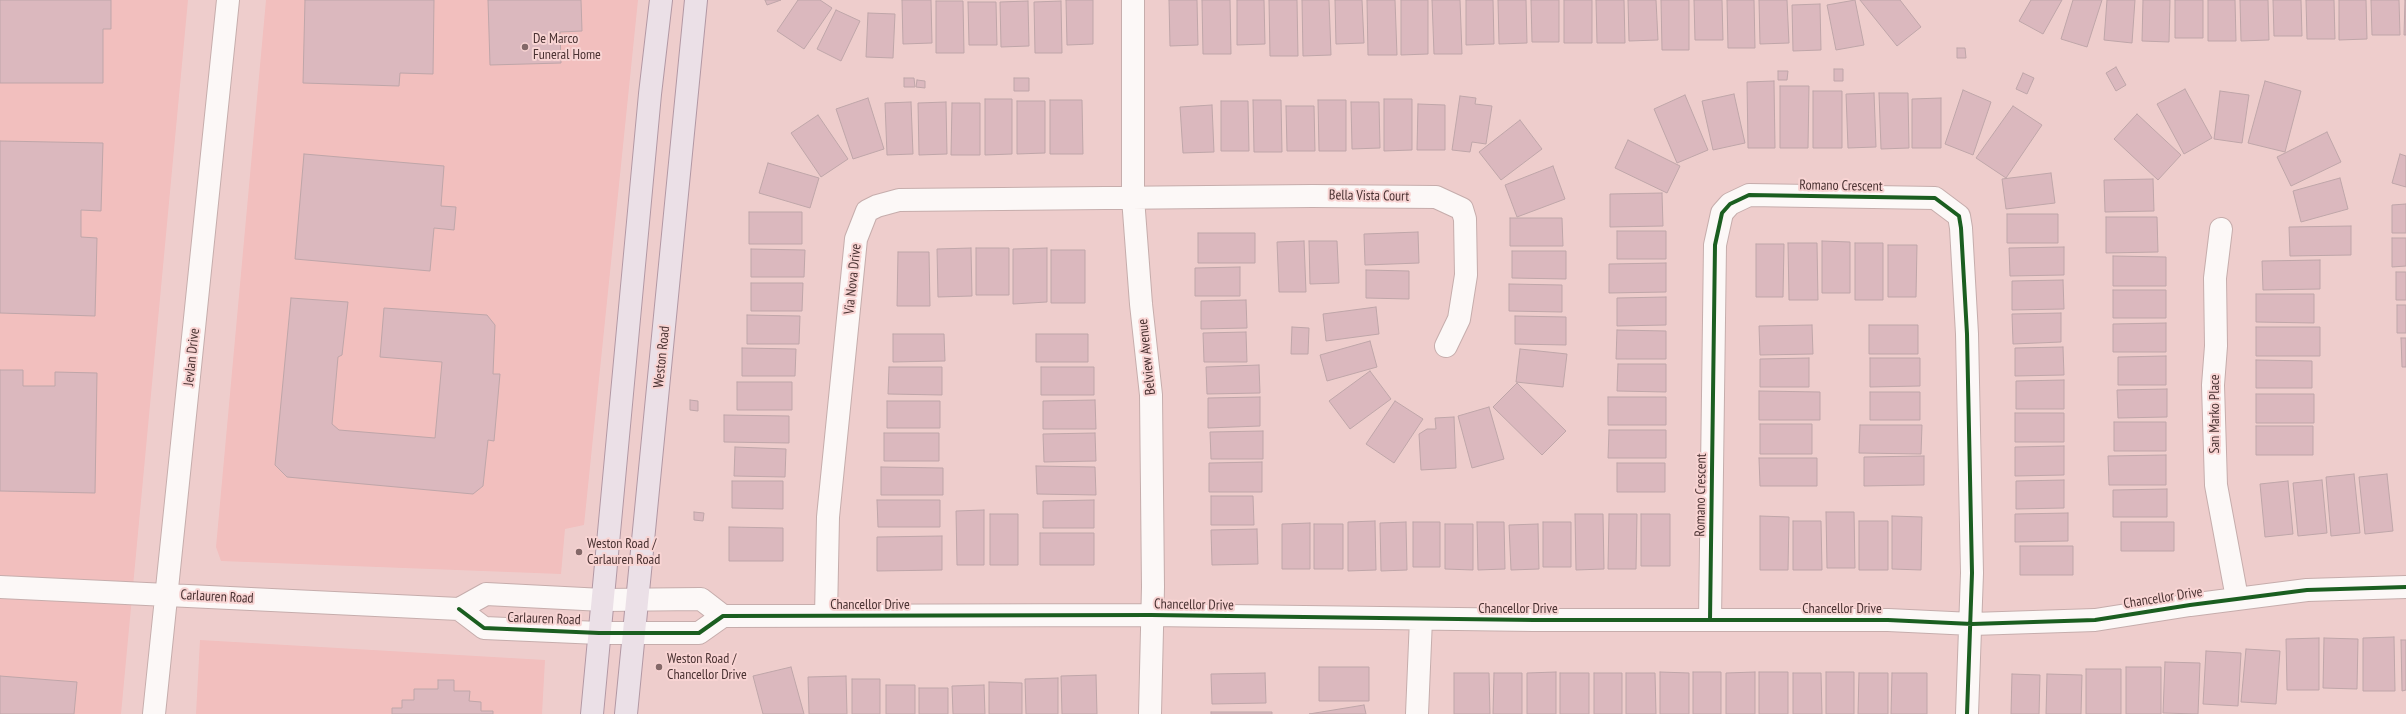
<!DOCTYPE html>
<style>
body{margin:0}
canvas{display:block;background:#eecdcc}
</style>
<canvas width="2406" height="714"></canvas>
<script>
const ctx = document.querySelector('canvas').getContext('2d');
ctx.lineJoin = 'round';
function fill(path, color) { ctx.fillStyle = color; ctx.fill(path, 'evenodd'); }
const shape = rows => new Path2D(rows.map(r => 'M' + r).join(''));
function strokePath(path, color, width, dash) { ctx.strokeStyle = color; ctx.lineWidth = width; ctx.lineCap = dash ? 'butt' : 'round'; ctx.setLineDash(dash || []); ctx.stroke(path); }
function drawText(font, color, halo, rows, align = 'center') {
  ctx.font = font + ' "PT Sans Narrow",sans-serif'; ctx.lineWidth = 4; ctx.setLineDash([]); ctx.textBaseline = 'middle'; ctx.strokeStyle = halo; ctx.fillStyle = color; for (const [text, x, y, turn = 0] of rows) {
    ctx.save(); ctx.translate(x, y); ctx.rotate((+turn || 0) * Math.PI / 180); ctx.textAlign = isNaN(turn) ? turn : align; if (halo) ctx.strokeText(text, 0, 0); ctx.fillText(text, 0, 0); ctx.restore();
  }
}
fill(shape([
 [0,0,188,0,121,714,0,714],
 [266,0,638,0,584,525,565,529,561,574,221,561,216,547],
 [200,640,545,660,542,714,196,714]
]), '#f2bfbe');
const building = shape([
 [0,0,111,0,111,29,103,29,103,83,0,83,0,0],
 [305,0,434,0,433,74,400,73,399,86,303,83,305,0],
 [488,0,581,0,582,31,560,32,561,63,490,65,488,0],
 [765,0,781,0,767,5,765,0],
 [798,0,820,0,832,8,804,49,777,31,798,0],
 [902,0,931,0,932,43,903,44,902,0],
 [1066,0,1093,0,1093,44,1067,45,1066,0],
 [1169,0,1197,0,1198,45,1170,46,1169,0],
 [1202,0,1230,0,1231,54,1203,54,1202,0],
 [1237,0,1264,0,1265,44,1237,45,1237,0],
 [1269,0,1297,0,1298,56,1270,56,1269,0],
 [1302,0,1329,0,1331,55,1303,56,1302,0],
 [1335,0,1362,0,1364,43,1336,44,1335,0],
 [1367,0,1395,0,1397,55,1368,55,1367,0],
 [1401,0,1428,0,1428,54,1401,55,1401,0],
 [1432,0,1460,0,1462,54,1434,54,1432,0],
 [1466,0,1493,0,1494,44,1466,45,1466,0],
 [1498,0,1526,0,1527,43,1499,44,1498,0],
 [1531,0,1559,0,1559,42,1532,42,1531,0],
 [1564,0,1592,0,1592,43,1564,43,1564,0],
 [1596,0,1624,0,1625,43,1597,43,1596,0],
 [1628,0,1656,0,1658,40,1629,41,1628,0],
 [1661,0,1689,0,1689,50,1662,50,1661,0],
 [1694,0,1722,0,1723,40,1695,40,1694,0],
 [1727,0,1754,0,1755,48,1728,48,1727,0],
 [1759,0,1787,0,1789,43,1760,44,1759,0],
 [1855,0,1864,45,1836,50,1827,5,1855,0],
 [1860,0,1900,0,1921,27,1897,46,1860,0],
 [2031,0,2062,0,2043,34,2019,21,2031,0],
 [2073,0,2102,0,2087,47,2061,39,2073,0],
 [2107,0,2135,0,2132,43,2104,40,2107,0],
 [2143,0,2170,0,2169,42,2142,41,2143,0],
 [2175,0,2203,0,2203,38,2175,38,2175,0],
 [2208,0,2235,0,2236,41,2208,41,2208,0],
 [2240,0,2268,0,2269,40,2241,41,2240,0],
 [2273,0,2301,0,2302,36,2274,36,2273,0],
 [2306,0,2334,0,2335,39,2307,39,2306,0],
 [2339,0,2366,0,2367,39,2339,40,2339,0],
 [2371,0,2399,0,2400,35,2372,35,2371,0],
 [2405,0,2406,0,2406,35,2404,35,2405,0],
 [936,1,963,1,964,53,936,53,936,1],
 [1028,1,1029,46,1001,47,1000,2,1028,1],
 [1061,1,1062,53,1035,53,1034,2,1061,1],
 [968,2,996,2,997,45,969,45,968,2],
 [1820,4,1821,50,1793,51,1792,5,1820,4],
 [836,10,860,21,841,61,817,49,836,10],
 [868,13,895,14,893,58,866,57,868,13],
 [1957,48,1965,48,1966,58,1957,58,1957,48],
 [2116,67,2126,85,2116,91,2106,73,2116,67],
 [1834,69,1843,69,1843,81,1834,81,1834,69],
 [1778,71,1788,71,1787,80,1778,80,1778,71],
 [2023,73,2034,78,2027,94,2016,89,2023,73],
 [904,78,914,78,915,87,904,87,904,78],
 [1014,78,1029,78,1029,91,1014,91,1014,78],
 [917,80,925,81,925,88,916,87,917,80],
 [1774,81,1775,148,1748,148,1747,82,1774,81],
 [2265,81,2301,91,2285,152,2248,143,2265,81],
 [1780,86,1809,86,1808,148,1780,148,1780,86],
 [2185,89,2212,138,2184,154,2157,104,2185,89],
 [1963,90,1991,102,1973,155,1945,144,1963,90],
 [1813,91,1842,91,1842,148,1813,148,1813,91],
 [2220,91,2249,95,2242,143,2214,139,2220,91],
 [1874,93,1876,147,1848,148,1846,94,1874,93],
 [1879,93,1908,93,1909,148,1881,149,1879,93],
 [1734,94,1745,143,1713,150,1702,101,1734,94],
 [1685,95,1708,150,1677,163,1654,109,1685,95],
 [1460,96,1476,98,1475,104,1492,106,1486,144,1472,142,1470,152,1452,150,1460,96],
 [868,98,884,149,853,159,836,109,868,98],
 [1941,98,1941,148,1912,148,1912,99,1941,98],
 [985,99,1012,99,1012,154,985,155,985,99],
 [1384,99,1412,99,1412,150,1384,151,1384,99],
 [1050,100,1082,100,1083,154,1050,154,1050,100],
 [1253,100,1281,100,1282,152,1254,152,1253,100],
 [1318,100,1346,100,1346,151,1319,151,1318,100],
 [1017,101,1045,101,1045,153,1017,154,1017,101],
 [1221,101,1248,101,1249,151,1221,151,1221,101],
 [911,102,913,154,887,155,885,103,911,102],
 [946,102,947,154,919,155,918,103,946,102],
 [1351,102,1379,102,1380,148,1352,149,1351,102],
 [952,103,980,103,980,155,951,155,952,103],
 [1418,104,1445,105,1445,150,1417,150,1418,104],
 [1212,105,1214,152,1183,153,1180,107,1212,105],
 [1286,106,1314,106,1315,151,1287,151,1286,106],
 [2013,106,2042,125,2006,178,1976,158,2013,106],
 [2137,114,2181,155,2158,180,2114,139,2137,114],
 [818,115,848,159,821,177,791,133,818,115],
 [1520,120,1542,149,1501,180,1479,152,1520,120],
 [2327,132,2341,162,2291,186,2277,157,2327,132],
 [1628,140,1680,166,1667,193,1615,168,1628,140],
 [0,141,103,143,101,211,81,210,81,237,97,238,95,316,0,313,0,141],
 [304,154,444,166,441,206,456,207,454,230,434,228,430,271,295,259,304,154],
 [2400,154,2406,156,2406,187,2392,183,2400,154],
 [768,163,819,178,810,208,759,193,768,163],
 [1553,166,1565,199,1517,217,1505,185,1553,166],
 [2051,173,2055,203,2006,209,2002,179,2051,173],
 [2340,178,2348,209,2301,222,2293,191,2340,178],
 [2153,179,2154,211,2105,212,2104,180,2153,179],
 [1662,193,1663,226,1610,227,1610,194,1662,193],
 [2406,204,2406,233,2392,233,2392,205,2406,204],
 [749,212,802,212,802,244,749,244,749,212],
 [2007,214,2058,214,2058,243,2007,243,2007,214],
 [2106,217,2157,217,2158,252,2106,253,2106,217],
 [1510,218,1562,218,1563,246,1510,246,1510,218],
 [2351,226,2351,255,2290,256,2289,227,2351,226],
 [1617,231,1666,231,1666,259,1617,259,1617,231],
 [1418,232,1419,263,1365,265,1364,234,1418,232],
 [1198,233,1255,233,1255,263,1198,263,1198,233],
 [2392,238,2406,238,2406,266,2392,267,2392,238],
 [1304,241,1306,292,1279,292,1277,242,1304,241],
 [1309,241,1337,241,1339,283,1310,284,1309,241],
 [1822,241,1850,242,1850,293,1822,293,1822,241],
 [1788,243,1817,243,1818,300,1789,300,1788,243],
 [1855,243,1883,243,1883,300,1855,300,1855,243],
 [1756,244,1784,244,1783,297,1756,297,1756,244],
 [1888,245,1917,245,1916,297,1888,297,1888,245],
 [2064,247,2064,275,2010,276,2009,248,2064,247],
 [971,248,972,296,938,297,937,249,971,248],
 [976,248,1009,248,1009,295,976,295,976,248],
 [1047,248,1047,302,1013,304,1013,249,1047,248],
 [751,249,805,250,804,277,751,277,751,249],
 [1051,250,1085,250,1085,303,1051,303,1051,250],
 [1512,251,1566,251,1566,279,1512,278,1512,251],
 [898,252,929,252,930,306,897,306,898,252],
 [2113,256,2166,257,2166,286,2113,286,2113,256],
 [2320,260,2320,289,2263,290,2262,261,2320,260],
 [1666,263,1666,292,1609,293,1609,264,1666,263],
 [1240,267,1240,296,1195,296,1195,268,1240,267],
 [1366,270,1409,271,1409,299,1366,298,1366,270],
 [2396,272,2406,272,2406,300,2396,300,2396,272],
 [2063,280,2064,309,2012,310,2012,281,2063,280],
 [751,283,803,283,802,311,751,311,751,283],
 [1509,284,1562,285,1562,312,1509,311,1509,284],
 [2113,290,2166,290,2166,318,2113,318,2113,290],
 [2256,294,2314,294,2314,323,2256,322,2256,294],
 [1666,297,1666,325,1617,326,1617,298,1666,297],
 [291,298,348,302,342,355,338,357,332,424,339,430,435,438,442,362,380,357,384,308,487,315,495,325,493,374,500,374,494,441,488,440,483,486,473,494,287,477,275,465,291,298],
 [1246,300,1247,328,1201,329,1201,301,1246,300],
 [2397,305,2406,305,2406,333,2397,333,2397,305],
 [1376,307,1379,334,1326,341,1323,314,1376,307],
 [2061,313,2061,342,2013,344,2012,314,2061,313],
 [747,315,800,316,799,344,747,344,747,315],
 [1515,316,1566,317,1566,345,1515,344,1515,316],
 [2166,323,2166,352,2113,352,2113,324,2166,323],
 [1812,325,1813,354,1760,355,1759,326,1812,325],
 [1869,325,1918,325,1918,354,1869,354,1869,325],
 [1292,327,1309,328,1308,354,1291,354,1292,327],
 [2256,327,2320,327,2320,356,2256,356,2256,327],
 [1617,330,1666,331,1666,359,1616,359,1617,330],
 [1246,332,1247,362,1204,362,1203,333,1246,332],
 [893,334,944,334,945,361,893,362,893,334],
 [1036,334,1088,334,1088,362,1036,362,1036,334],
 [2401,338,2406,338,2406,367,2402,367,2401,338],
 [1370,341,1377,367,1327,381,1320,355,1370,341],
 [2063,347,2064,375,2015,376,2015,348,2063,347],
 [742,348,796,349,795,376,742,376,742,348],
 [1520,349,1567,354,1563,387,1516,382,1520,349],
 [2166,356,2166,385,2118,385,2118,357,2166,356],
 [1809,358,1809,387,1760,387,1760,359,1809,358],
 [1870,358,1920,358,1920,386,1870,387,1870,358],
 [2256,360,2312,361,2312,388,2256,388,2256,360],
 [1618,364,1666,364,1666,392,1617,391,1618,364],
 [1259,365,1260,393,1207,394,1206,367,1259,365],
 [889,367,942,367,942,395,888,394,889,367],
 [1041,367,1094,367,1094,395,1041,395,1041,367],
 [0,370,23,370,23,386,55,386,55,372,97,373,95,493,0,491,0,370],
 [1370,371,1391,399,1350,429,1329,401,1370,371],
 [2064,380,2064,409,2016,409,2016,381,2064,380],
 [737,382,792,382,792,410,737,410,737,382],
 [1517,383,1566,431,1542,455,1493,407,1517,383],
 [2167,389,2167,417,2118,418,2117,390,2167,389],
 [1759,391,1820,392,1820,420,1759,420,1759,391],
 [1870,392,1920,392,1920,420,1870,420,1870,392],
 [2256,394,2314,394,2314,423,2256,423,2256,394],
 [1260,397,1260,426,1208,428,1208,398,1260,397],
 [1608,397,1666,397,1666,425,1608,425,1608,397],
 [690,400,698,401,698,411,690,410,690,400],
 [1095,400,1096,429,1043,429,1043,401,1095,400],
 [887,401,940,401,940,428,887,428,887,401],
 [1395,401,1423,419,1394,463,1366,444,1395,401],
 [1489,407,1504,459,1472,468,1458,416,1489,407],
 [2015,413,2064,413,2064,442,2015,442,2015,413],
 [724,415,789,416,789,443,724,442,724,415],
 [1454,417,1456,468,1421,470,1419,434,1427,429,1436,429,1435,418,1454,417],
 [2114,422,2166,422,2166,451,2114,451,2114,422],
 [1760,424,1812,424,1812,454,1760,454,1760,424],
 [1860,425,1922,425,1921,454,1859,453,1860,425],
 [2256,426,2313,426,2313,455,2256,455,2256,426],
 [1609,430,1666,430,1666,458,1608,458,1609,430],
 [1263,431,1263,459,1211,459,1210,432,1263,431],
 [884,433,939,433,939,461,884,461,884,433],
 [1095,433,1096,461,1044,462,1043,434,1095,433],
 [2064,446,2064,475,2015,476,2015,447,2064,446],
 [735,447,786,449,785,477,734,476,735,447],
 [2166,455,2166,485,2109,485,2108,456,2166,455],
 [1924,456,1924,485,1864,486,1864,457,1924,456],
 [1759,458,1817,458,1817,486,1760,486,1759,458],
 [1262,462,1262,492,1209,492,1209,463,1262,462],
 [1617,463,1665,463,1665,492,1617,492,1617,463],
 [1036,466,1095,467,1096,495,1037,494,1036,466],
 [881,467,943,468,943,495,881,495,881,467],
 [2354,474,2360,533,2331,536,2326,477,2354,474],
 [2387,474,2393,531,2365,534,2359,477,2387,474],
 [2064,480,2064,508,2016,509,2016,481,2064,480],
 [2322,480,2327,533,2298,536,2293,483,2322,480],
 [732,481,783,481,783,509,732,508,732,481],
 [2288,481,2293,534,2265,537,2260,484,2288,481],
 [2167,489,2167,517,2113,517,2113,490,2167,489],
 [1211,496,1253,496,1254,525,1211,525,1211,496],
 [877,500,940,500,940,527,878,527,877,500],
 [1094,500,1094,528,1043,528,1043,501,1094,500],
 [984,510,984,565,957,565,956,511,984,510],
 [694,512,704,513,703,521,694,520,694,512],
 [1826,512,1854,512,1855,568,1827,568,1826,512],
 [2068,513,2068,541,2015,542,2015,514,2068,513],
 [990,514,1018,514,1018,565,990,565,990,514],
 [1575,514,1603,514,1604,569,1576,570,1575,514],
 [1609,514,1637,514,1636,569,1608,569,1609,514],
 [1641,514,1670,514,1670,566,1641,566,1641,514],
 [1760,516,1789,517,1788,570,1760,570,1760,516],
 [1892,516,1922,517,1921,570,1892,569,1892,516],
 [1375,521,1376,570,1348,571,1348,522,1375,521],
 [1793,521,1821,521,1822,570,1793,570,1793,521],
 [1859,521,1888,521,1888,570,1859,570,1859,521],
 [1406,522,1407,570,1381,571,1380,523,1406,522],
 [1413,522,1440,522,1440,567,1413,567,1413,522],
 [1477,522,1504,522,1505,569,1478,570,1477,522],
 [1543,522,1571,522,1571,567,1543,567,1543,522],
 [2121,522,2174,522,2174,551,2121,551,2121,522],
 [1310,523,1310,569,1282,569,1282,524,1310,523],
 [1314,524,1343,524,1343,569,1314,569,1314,524],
 [1445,524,1473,524,1473,570,1445,569,1445,524],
 [1538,524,1539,569,1511,570,1509,525,1538,524],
 [729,527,783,528,783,561,729,561,729,527],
 [1257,529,1258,564,1212,565,1211,530,1257,529],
 [1040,533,1094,533,1094,565,1040,565,1040,533],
 [942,536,942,570,877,571,877,537,942,536],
 [2020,546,2073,546,2073,575,2020,575,2020,546],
 [2394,637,2395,691,2363,691,2363,638,2394,637],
 [2319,638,2319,690,2287,690,2286,639,2319,638],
 [2324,638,2358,639,2357,689,2323,688,2324,638],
 [2401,640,2406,640,2406,690,2402,691,2401,640],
 [2246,649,2280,651,2276,704,2241,702,2246,649],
 [2206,651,2241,653,2238,706,2203,704,2206,651],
 [2165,662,2200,663,2198,714,2163,713,2165,662],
 [791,667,804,714,763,714,753,676,791,667],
 [1319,667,1369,667,1369,701,1319,701,1319,667],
 [2126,667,2161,667,2161,714,2126,714,2126,667],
 [2086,669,2121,669,2121,714,2086,714,2086,669],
 [1556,672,1556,714,1527,714,1527,673,1556,672],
 [1660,672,1689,673,1689,714,1660,714,1660,672],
 [1693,672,1721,672,1721,714,1693,714,1693,672],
 [1755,672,1755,714,1726,714,1726,673,1755,672],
 [1759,672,1788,672,1788,714,1759,714,1759,672],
 [1826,672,1854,672,1854,714,1826,714,1826,672],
 [1265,673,1266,703,1212,704,1211,674,1265,673],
 [1454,673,1489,673,1490,714,1454,714,1454,673],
 [1494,673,1522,673,1522,714,1493,714,1494,673],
 [1560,673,1589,673,1589,714,1560,714,1560,673],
 [1594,673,1622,673,1622,714,1594,714,1594,673],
 [1626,673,1655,673,1656,714,1626,714,1626,673],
 [1793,673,1821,673,1822,714,1793,714,1793,673],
 [1859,673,1888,673,1888,714,1858,714,1859,673],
 [1892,673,1927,673,1927,714,1891,714,1892,673],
 [2012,674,2040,675,2039,714,2011,714,2012,674],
 [2047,674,2082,675,2081,714,2046,714,2047,674],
 [1096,675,1097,714,1062,714,1061,676,1096,675],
 [0,676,77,682,74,714,0,714,0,676],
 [846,676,847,714,809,714,808,677,846,676],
 [1058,678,1058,714,1026,714,1025,679,1058,678],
 [852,679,880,679,880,714,852,714,852,679],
 [438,680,454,680,454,691,470,691,469,701,481,702,481,711,493,711,493,714,392,714,392,708,402,708,402,700,414,700,414,689,438,689,438,680],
 [989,682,1022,683,1022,714,989,714,989,682],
 [886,685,915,685,915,714,886,714,886,685],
 [984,685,985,714,953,714,952,686,984,685],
 [919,688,948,688,948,714,919,714,919,688],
 [1364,705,1366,714,1309,714,1364,705],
 [1211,712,1272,712,1272,714,1211,714,1211,712]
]);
fill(building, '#dbb8be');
strokePath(building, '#bfa6a9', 1);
const minor = shape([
 [1133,0,1133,198,1141,304,1151,395,1153,587,1150,714],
 [2221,229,2215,278,2216,346,2213,385,2216,485,2237,598],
 [0,587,459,609,486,594,603,600,701,599,723,616],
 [459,609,484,628,599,633,699,633,723,616,1151,615,1534,620,1888,620,1972,624,2095,620,2190,605,2307,590,2406,587],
 [826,616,828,517,856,239,867,211,877,206,899,200,1312,196,1436,197,1462,209,1465,219,1466,275,1459,319,1446,346],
 [1710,620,1715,245,1722,213,1730,204,1749,195,1935,198,1959,216,1961,228,1967,334,1972,573,1967,714],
 [154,714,228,0],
 [1417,714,1421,619]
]);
const major = shape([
 [592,714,650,94,661,0],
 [626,714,696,0]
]);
strokePath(minor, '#c6adac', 24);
strokePath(major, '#b298a4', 24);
strokePath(minor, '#fcf8f7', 22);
strokePath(major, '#ebe0e7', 22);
strokePath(shape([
 [459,609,484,628,599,633,699,633,723,616,1151,615,1534,620,1888,620,1972,624,2095,620,2190,605,2307,590,2406,587],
 [1710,620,1715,245,1722,213,1730,204,1749,195,1935,198,1959,216,1961,228,1967,334,1972,573,1967,714]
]), '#1b5e20', 4);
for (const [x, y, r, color] of [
 [525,47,4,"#836868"],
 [579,552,4,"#836868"],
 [659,667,4,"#836868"]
]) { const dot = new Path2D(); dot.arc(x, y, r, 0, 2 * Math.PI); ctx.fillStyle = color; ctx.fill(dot); strokePath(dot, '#f8d4d3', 1.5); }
drawText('14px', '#4a3232', '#f8d4d3', [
 ["De Marco",533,39],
 ["Funeral Home",533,55],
 ["Weston Road /",587,544],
 ["Carlauren Road",587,560],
 ["Weston Road /",667,659],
 ["Chancellor Drive",667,675]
], 'left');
drawText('14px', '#4a3232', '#f8d4d3', [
 ["Romano Crescent",1841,186,1],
 ["Bella Vista Court",1369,196,1],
 ["Via Nova Drive",853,279,-84],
 ["Jevlan Drive",192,357,-84],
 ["Weston Road",662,357,-84],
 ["Belview Avenue",1147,357,-96],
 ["San Marko Place",2215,414,-90],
 ["Romano Crescent",1701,495,-89],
 ["Carlauren Road",217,597,3],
 ["Chancellor Drive",2163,598,-9],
 ["Chancellor Drive",870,605],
 ["Chancellor Drive",1194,605,1],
 ["Chancellor Drive",1518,609],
 ["Chancellor Drive",1842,609],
 ["Carlauren Road",544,619,2]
]);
</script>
